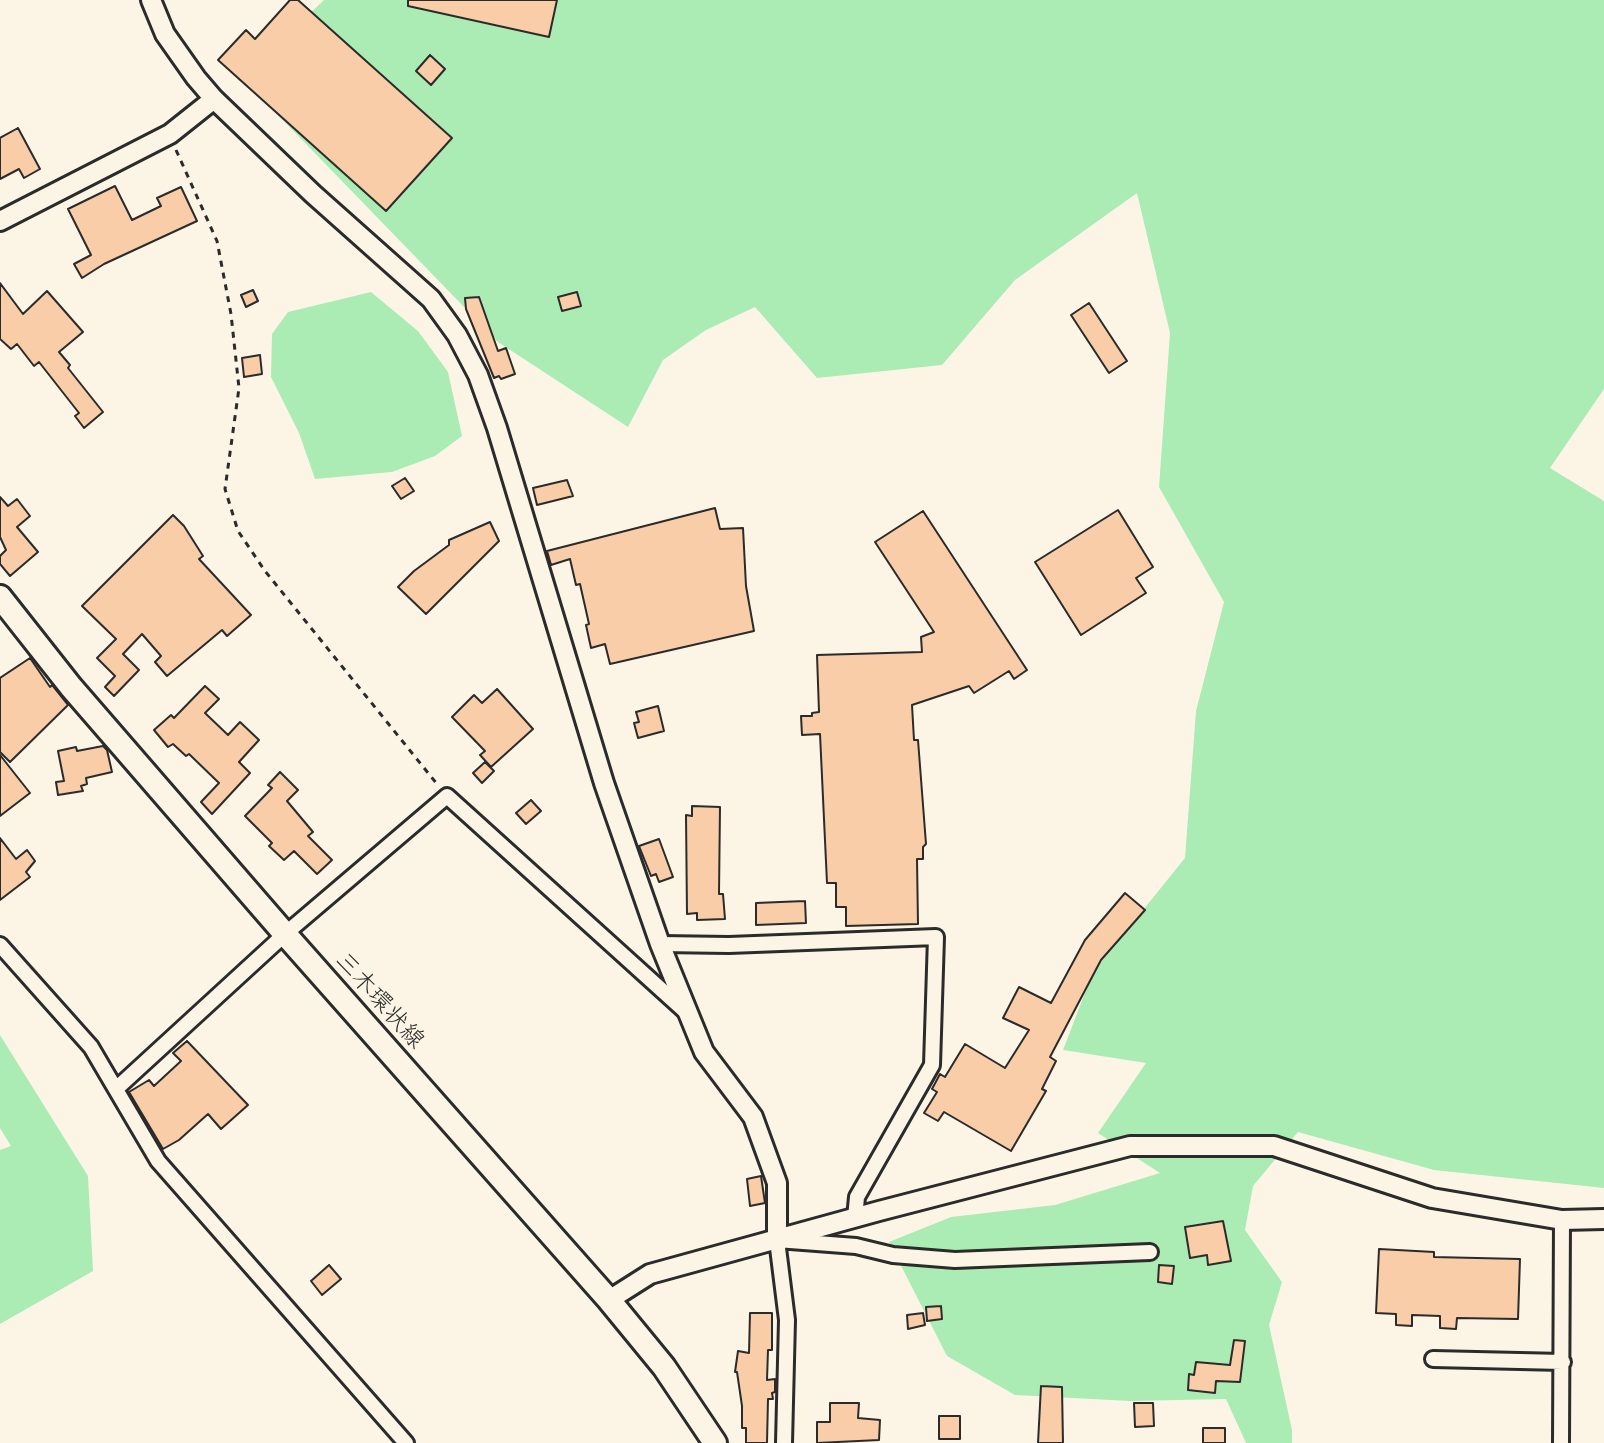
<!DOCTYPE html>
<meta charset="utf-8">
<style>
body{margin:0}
canvas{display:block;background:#fcf5e5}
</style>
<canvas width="1604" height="1443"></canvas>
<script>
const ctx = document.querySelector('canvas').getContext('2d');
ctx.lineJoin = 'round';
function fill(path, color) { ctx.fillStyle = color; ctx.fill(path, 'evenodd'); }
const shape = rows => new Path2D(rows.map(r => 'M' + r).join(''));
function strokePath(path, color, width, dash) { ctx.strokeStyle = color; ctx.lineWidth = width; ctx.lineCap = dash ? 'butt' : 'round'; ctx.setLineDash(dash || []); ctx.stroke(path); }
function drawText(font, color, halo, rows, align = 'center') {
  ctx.font = font + ' Pangolin,"Klee One",sans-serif'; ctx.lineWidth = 6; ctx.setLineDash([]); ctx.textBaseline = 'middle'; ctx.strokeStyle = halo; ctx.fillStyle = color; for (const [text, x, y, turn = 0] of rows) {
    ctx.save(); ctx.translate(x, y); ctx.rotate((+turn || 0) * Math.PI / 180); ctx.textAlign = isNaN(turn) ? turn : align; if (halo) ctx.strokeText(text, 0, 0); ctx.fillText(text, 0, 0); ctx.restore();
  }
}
fill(shape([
 [324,0,1604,0,1604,389,1550,468,1604,501,1604,1188,1434,1170,1298,1132,1253,1186,1245,1230,1282,1282,1269,1325,1292,1430,1292,1443,1246,1443,1226,1399,1130,1401,1015,1395,947,1356,889,1242,951,1217,1055,1205,1160,1173,1098,1133,1146,1063,1063,1050,1093,972,1185,858,1196,711,1224,602,1159,487,1170,333,1137,193,1015,280,942,365,817,378,755,307,706,330,663,360,628,427,498,342,242,78],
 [371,292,418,331,448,372,462,436,435,456,392,472,315,479,299,433,271,377,272,334,288,312],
 [0,1035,88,1176,93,1271,0,1324,0,1150,11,1146,0,1128]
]), '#abecb5');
const building = shape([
 [290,0,298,0,452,138,386,211,218,60,246,30,255,39,290,0],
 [408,0,557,0,549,37,408,6,408,0],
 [430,55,445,69,431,85,416,71,430,55],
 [18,128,40,169,24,178,19,169,0,179,0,138,18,128],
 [115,186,132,220,161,206,157,198,181,187,197,221,104,264,82,278,74,264,91,255,68,209,115,186],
 [0,283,23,314,47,291,83,332,59,352,70,365,68,368,103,412,84,428,75,416,79,413,39,362,34,366,17,344,11,349,0,339,0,283],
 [253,290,258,301,246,307,241,295,253,290],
 [577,292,581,306,562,311,558,297,577,292],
 [479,297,498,351,506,348,515,374,501,379,499,376,494,378,466,309,465,298,479,297],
 [1089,303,1127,361,1109,373,1071,315,1089,303],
 [260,355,262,374,244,377,242,358,260,355],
 [405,478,414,491,401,499,392,486,405,478],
 [567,480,573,496,537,505,533,488,567,480],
 [0,497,8,506,17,499,30,516,17,527,38,552,10,576,0,564,0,556,6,550,0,537,0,497],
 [715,508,720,529,743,528,746,586,754,631,610,664,605,644,591,648,586,625,589,624,580,584,576,585,570,559,551,565,547,551,715,508],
 [1118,510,1153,567,1136,578,1146,593,1081,635,1035,562,1118,510],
 [923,511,1027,670,1014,679,1009,671,974,693,969,686,912,705,914,740,918,740,926,844,923,847,923,859,917,859,918,924,846,926,846,907,836,907,836,883,827,883,820,734,802,735,801,716,812,716,812,713,819,712,817,655,922,652,921,637,934,632,875,542,923,511],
 [173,515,184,526,203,556,199,559,251,615,227,636,222,630,167,676,155,662,161,656,142,634,123,654,139,670,114,696,105,687,115,676,97,658,116,639,82,606,173,515],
 [490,522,499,541,426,614,398,587,414,571,449,545,449,540,490,522],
 [30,658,50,687,52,685,68,705,10,762,0,752,0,678,30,658],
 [205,686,219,699,205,713,228,735,240,722,259,740,239,762,250,773,212,814,201,802,219,783,189,754,186,756,173,744,168,747,154,730,171,715,174,718,205,686],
 [497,689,533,729,491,767,480,755,485,751,452,717,474,695,482,703,497,689],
 [658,706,664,731,638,738,634,723,639,722,636,712,658,706],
 [103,746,107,750,112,772,86,778,87,784,81,786,83,791,58,795,56,782,64,781,58,751,76,747,77,751,103,746],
 [0,755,30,793,0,816,0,755],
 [485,762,494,771,482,783,473,773,485,762],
 [280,772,298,790,287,801,313,832,308,836,332,860,317,874,294,851,284,860,269,846,272,843,245,816,272,788,268,785,280,772],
 [531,800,541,811,526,824,516,813,531,800],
 [692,806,720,807,719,894,723,894,725,919,697,920,697,913,687,914,686,815,692,816,692,806],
 [0,838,16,859,27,850,35,861,26,872,30,877,0,900,0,838],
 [659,839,673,877,659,882,656,874,651,876,639,846,659,839],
 [1125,893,1145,910,1101,960,1050,1057,1056,1061,1042,1089,1046,1091,1011,1151,944,1112,938,1121,924,1113,937,1092,932,1089,940,1074,945,1077,965,1044,1005,1068,1029,1030,1003,1018,1019,987,1051,1003,1085,940,1125,893],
 [805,901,806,923,756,925,756,903,805,901],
 [187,1041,248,1105,221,1129,208,1114,179,1140,163,1149,129,1092,149,1080,154,1086,181,1061,173,1053,187,1041],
 [761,1176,765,1203,750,1206,747,1179,761,1176],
 [1223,1221,1231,1261,1208,1265,1207,1255,1190,1258,1185,1227,1223,1221],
 [1379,1249,1434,1252,1434,1257,1520,1259,1518,1319,1457,1318,1456,1329,1440,1328,1440,1316,1412,1315,1412,1326,1396,1325,1396,1314,1376,1313,1379,1249],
 [329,1265,341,1279,322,1295,311,1281,329,1265],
 [1159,1265,1174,1266,1172,1284,1158,1282,1159,1265],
 [941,1306,942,1319,927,1321,926,1307,941,1306],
 [750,1313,772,1313,772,1350,768,1350,767,1380,775,1379,775,1392,772,1393,773,1399,768,1399,767,1443,746,1443,746,1428,742,1428,742,1406,737,1372,735,1372,738,1351,749,1353,750,1313],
 [923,1313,925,1325,908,1329,907,1315,923,1313],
 [1234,1340,1245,1341,1240,1382,1216,1381,1215,1393,1188,1390,1189,1374,1194,1375,1196,1362,1230,1365,1234,1340],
 [1041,1386,1062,1387,1063,1443,1038,1443,1041,1386],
 [830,1403,859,1403,858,1418,880,1420,879,1440,817,1443,817,1422,830,1422,830,1403],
 [1134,1403,1153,1403,1154,1426,1135,1427,1134,1403],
 [939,1416,960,1416,960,1439,939,1439,939,1416],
 [1203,1428,1225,1428,1225,1443,1203,1443,1203,1428]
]);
fill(building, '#f8cda7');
strokePath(building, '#2b2b2b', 2);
const minor = shape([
 [660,944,729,945,936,937,932,1065,857,1197,855,1218],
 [0,945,91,1047,158,1161,406,1443],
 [116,1089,285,934,447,796,686,1012],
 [1433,1359,1563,1362],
 [784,1443,787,1320,777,1240,856,1246,893,1255,955,1260,1150,1252],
 [1561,1443,1562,1220]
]);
const tertiary = shape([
 [151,0,165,34,196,78,214,99,313,194,431,299,457,335,478,375,497,428,604,783,660,944,704,1052,753,1117,777,1183,777,1240],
 [0,221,170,134,214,99],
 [609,1300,650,1274,879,1211,1130,1146,1274,1146,1432,1198,1562,1220,1604,1219]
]);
const secondary = shape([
 [0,597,71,687,285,934,609,1300,664,1367,715,1443]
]);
strokePath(minor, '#2b2b2b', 20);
strokePath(tertiary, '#2b2b2b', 24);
strokePath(secondary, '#2b2b2b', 28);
strokePath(shape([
 [176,150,217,241,231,314,239,388,225,489,238,531,265,571,437,784]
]), '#2b2b2b', 3, [6, 6]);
strokePath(minor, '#fcf5e5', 14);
strokePath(tertiary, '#fcf5e5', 18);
strokePath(secondary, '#fcf5e5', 22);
drawText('24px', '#2b2b2b', '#fcf5e5', [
 ["三木環状線",379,1001,48]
]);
</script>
